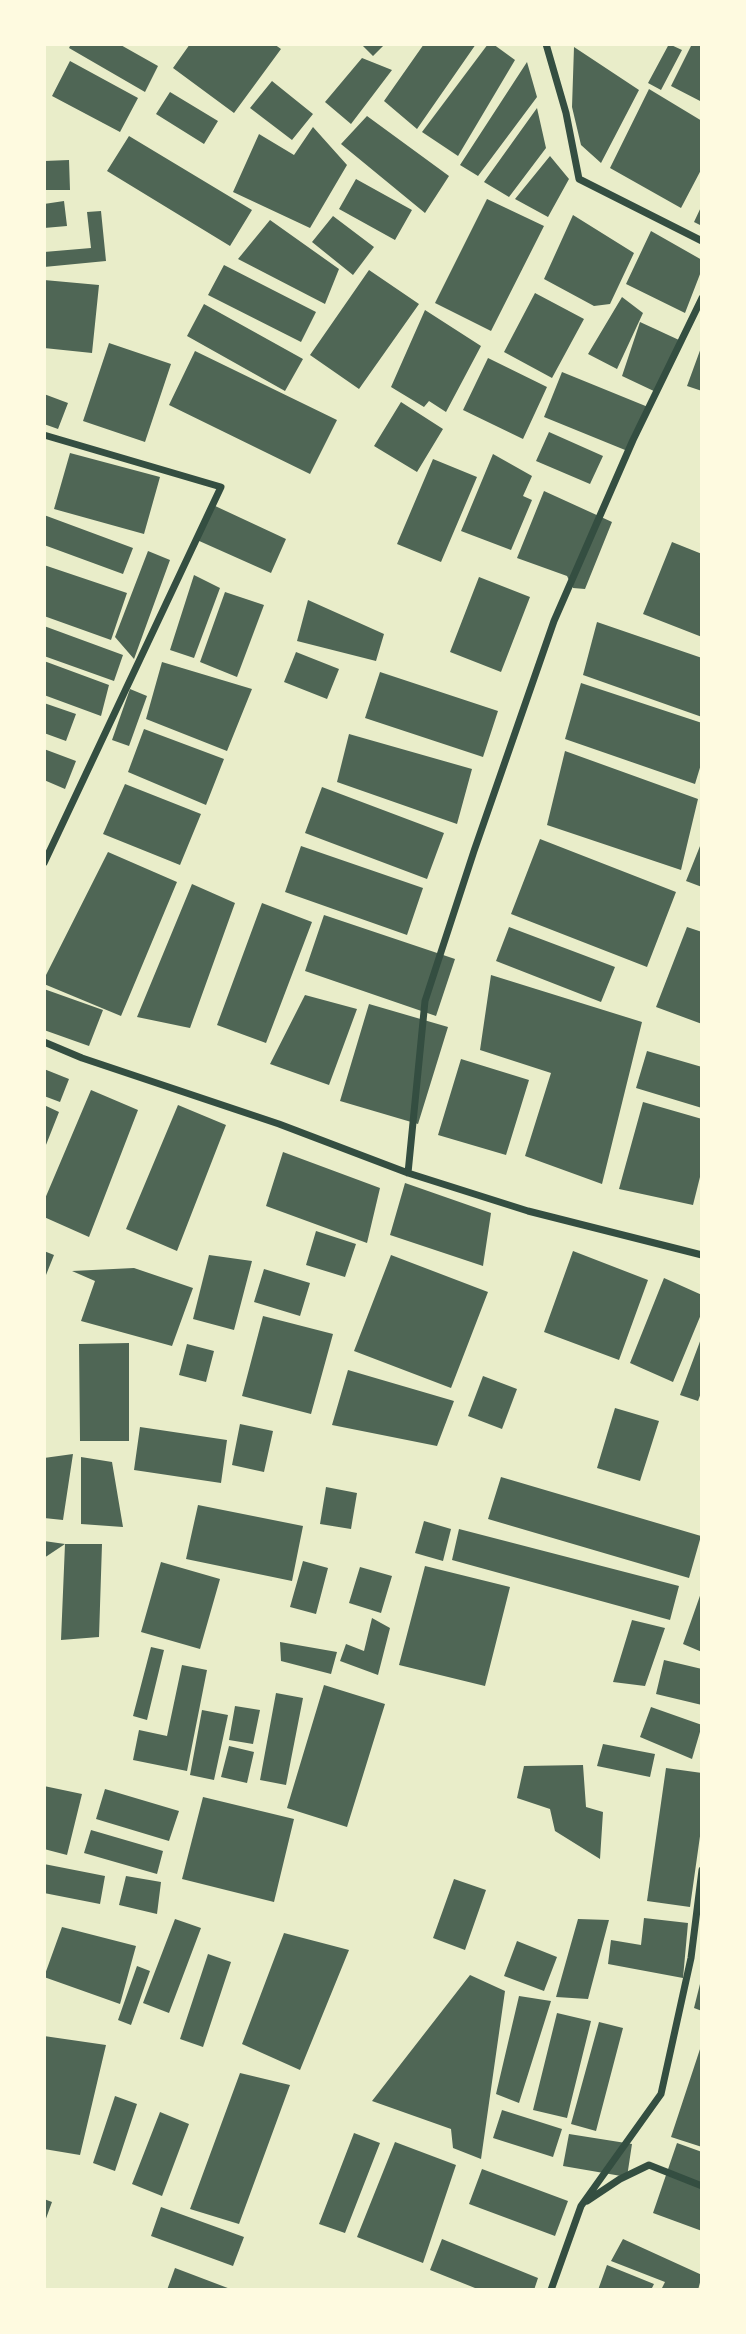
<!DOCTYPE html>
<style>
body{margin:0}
#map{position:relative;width:746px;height:2334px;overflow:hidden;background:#e9edc9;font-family:Lora,serif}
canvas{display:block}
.frame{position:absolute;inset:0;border:46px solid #fefae0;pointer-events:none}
</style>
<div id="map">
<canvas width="746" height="2334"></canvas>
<div class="frame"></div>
</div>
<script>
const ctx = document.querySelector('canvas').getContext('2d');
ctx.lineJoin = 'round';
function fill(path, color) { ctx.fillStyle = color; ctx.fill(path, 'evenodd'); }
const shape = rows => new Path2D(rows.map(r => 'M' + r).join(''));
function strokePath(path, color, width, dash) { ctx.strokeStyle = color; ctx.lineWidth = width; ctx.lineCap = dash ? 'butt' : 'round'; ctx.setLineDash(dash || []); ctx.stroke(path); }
fill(shape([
 [71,44,119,44,158,66,145,92,69,48],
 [190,44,274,44,281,49,234,113,173,68],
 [361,44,385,44,373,56],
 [424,44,476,44,417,129,384,101],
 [488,44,493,44,515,60,458,156,422,132],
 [669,44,682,50,661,90,648,83],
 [692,44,702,44,702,102,671,86],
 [574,47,639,90,601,163,581,145,572,107],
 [362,58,392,70,351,124,325,102],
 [70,61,138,98,120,132,52,96],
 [527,62,537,97,478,176,460,165],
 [272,81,313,114,292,140,250,108],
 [649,89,702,121,702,168,681,208,610,168],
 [170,92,218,121,204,144,156,114],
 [537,108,546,148,509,197,484,182],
 [367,116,449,176,425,213,341,144],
 [313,127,347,165,310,228,233,192,259,134,294,155],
 [129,136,252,210,230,246,107,171],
 [550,156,569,179,548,217,515,199],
 [69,160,70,190,44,190,44,161],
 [356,179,412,210,395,240,339,209],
 [487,199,544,226,491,331,435,303],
 [64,201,67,226,44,228,44,204],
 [702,205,702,226,694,222],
 [101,211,106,261,44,267,44,252,91,248,87,212],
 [573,215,634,253,610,304,594,306,544,279],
 [333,216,374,247,353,275,312,242],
 [270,220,339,269,325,304,238,259],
 [651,231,702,260,702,269,685,313,626,284],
 [224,265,316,312,301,342,208,295],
 [369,270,419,304,359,389,310,355],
 [44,280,99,285,92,353,44,348],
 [535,293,584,319,552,378,504,352],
 [622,297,643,313,617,369,588,354],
 [204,304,303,359,285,391,187,336],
 [425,310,481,346,446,412,429,401,424,407,391,387],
 [640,322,679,340,658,393,622,376],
 [109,343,171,364,145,442,83,421],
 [702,345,702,391,687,386],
 [195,351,337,420,310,474,169,405],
 [488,358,547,387,523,439,463,410],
 [562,372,648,407,630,452,544,417],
 [44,394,68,403,58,429,44,424],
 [401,402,443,429,417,472,374,446],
 [549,432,603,456,590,484,536,461],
 [70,453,160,477,144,534,54,509],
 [493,454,532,476,523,496,532,500,511,550,461,531],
 [433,459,477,477,441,562,397,544],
 [544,491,612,522,585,589,573,588,567,576,517,558],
 [213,505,286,539,271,573,197,540],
 [44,515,133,548,123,574,44,545],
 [672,542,702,554,702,637,643,614],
 [148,551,170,560,134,659,115,637],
 [44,565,127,593,111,640,44,616],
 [194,575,220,588,194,658,170,650],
 [479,577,530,597,501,672,450,652],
 [225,592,264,605,237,677,200,662],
 [308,600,384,634,376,661,297,641],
 [597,622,702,658,702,717,583,675],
 [44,626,123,655,114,681,44,656],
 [296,652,339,669,327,699,284,682],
 [44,661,109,685,101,716,44,695],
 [162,662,252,689,227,751,146,719],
 [380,672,498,711,483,757,365,718],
 [581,683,702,723,702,761,695,784,565,739],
 [130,689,147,696,129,746,112,740],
 [44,703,76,714,66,741,44,733],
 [144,729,224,759,206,805,128,772],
 [349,734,472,769,457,824,337,782],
 [44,749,76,761,65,789,44,780],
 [565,751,698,799,681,870,547,825],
 [125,784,201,814,180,865,103,834],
 [322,787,444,833,427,879,305,833],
 [540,839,676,892,647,967,511,914],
 [702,841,702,887,686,881],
 [301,846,423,888,407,935,285,892],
 [108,852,177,882,121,1016,44,984,44,979],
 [192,884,235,903,190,1028,137,1017],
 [262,903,312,922,266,1043,217,1025],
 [324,915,455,959,436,1016,305,971],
 [509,927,615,967,601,1002,496,961],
 [687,927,702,932,702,1024,656,1007],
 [491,975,642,1022,602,1184,525,1156,551,1073,480,1050],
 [44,989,103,1010,89,1046,44,1030],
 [305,995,357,1009,329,1085,270,1064],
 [369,1004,448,1027,418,1124,340,1101],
 [647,1051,702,1067,702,1108,636,1088],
 [461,1059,529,1080,506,1155,438,1135],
 [44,1069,69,1079,60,1102,44,1096],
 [91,1090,138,1110,89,1237,44,1217,44,1201],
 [643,1102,702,1119,702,1169,693,1205,619,1189],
 [44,1105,59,1112,44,1150],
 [178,1105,226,1125,177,1251,126,1229],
 [283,1152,380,1188,367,1243,266,1206],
 [405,1183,491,1213,483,1266,390,1235],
 [316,1231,356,1244,345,1277,306,1265],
 [44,1251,54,1255,44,1280],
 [573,1251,648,1280,619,1360,544,1332],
 [209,1255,252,1261,234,1330,193,1319],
 [391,1255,488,1292,451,1388,354,1351],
 [134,1268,193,1288,172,1346,81,1321,95,1281,72,1271],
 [264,1269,310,1283,300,1316,254,1302],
 [664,1278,702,1295,702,1312,673,1382,630,1363],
 [263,1316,333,1334,311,1414,242,1396],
 [702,1336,702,1390,698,1401,680,1395],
 [129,1343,129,1441,80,1441,79,1344],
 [187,1344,214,1351,206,1382,179,1375],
 [348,1370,454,1401,437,1446,332,1425],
 [483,1376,517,1389,502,1429,468,1416],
 [615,1408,659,1421,640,1481,597,1468],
 [240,1424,273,1431,264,1472,232,1465],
 [140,1427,227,1440,221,1483,134,1470],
 [73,1454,63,1520,44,1518,44,1458],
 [81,1457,112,1462,123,1527,81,1524],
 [501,1477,701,1536,689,1578,488,1519],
 [326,1487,357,1493,351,1529,320,1524],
 [198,1505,303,1526,292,1581,186,1559],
 [424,1521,451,1529,443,1561,415,1553],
 [459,1529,679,1586,670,1620,452,1560],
 [44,1541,65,1544,44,1558],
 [65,1544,102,1544,99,1637,61,1640],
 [303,1561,328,1568,316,1614,290,1607],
 [161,1562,220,1579,200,1649,141,1632],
 [425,1566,510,1587,485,1686,399,1665],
 [360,1567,392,1576,381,1613,349,1603],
 [702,1590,702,1652,683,1644],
 [372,1618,390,1628,378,1675,340,1661,346,1644,364,1651],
 [632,1620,665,1628,645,1686,613,1682],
 [280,1642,337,1652,331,1674,281,1661],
 [151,1647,164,1650,147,1720,133,1716],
 [664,1660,702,1669,702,1705,656,1694],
 [182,1665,207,1670,187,1771,133,1760,139,1730,167,1736],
 [324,1685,385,1704,347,1827,287,1808],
 [276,1693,303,1698,286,1785,260,1780],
 [235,1706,260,1710,253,1744,229,1740],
 [651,1707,702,1725,692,1759,640,1737],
 [202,1710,228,1715,214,1780,190,1775],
 [603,1744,655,1754,650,1777,597,1766],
 [229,1746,254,1752,247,1783,221,1777],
 [583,1765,586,1807,603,1812,600,1859,555,1831,550,1809,517,1798,524,1766],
 [666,1768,702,1773,702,1822,690,1907,647,1901],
 [44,1786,82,1794,67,1855,44,1849],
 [105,1789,179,1811,169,1841,96,1819],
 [203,1797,294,1819,274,1902,182,1879],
 [91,1830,163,1851,157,1874,84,1853],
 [44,1864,105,1876,100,1904,44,1893],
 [126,1876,161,1882,157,1914,119,1905],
 [454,1879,486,1890,465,1950,433,1938],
 [644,1918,688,1923,683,1978,608,1964,611,1940,641,1945],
 [175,1919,201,1928,169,2013,143,2003],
 [578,1919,609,1920,588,1999,556,1997],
 [62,1927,136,1946,120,2004,44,1977],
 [284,1933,349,1950,300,2070,242,2044],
 [517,1941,557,1957,544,1991,504,1976],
 [208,1954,231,1962,203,2047,180,2039],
 [137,1966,150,1971,131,2025,118,2020],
 [470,1975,505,1991,481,2159,453,2148,451,2129,372,2101],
 [701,1980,702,1980,702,2011,694,2008],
 [519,1996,551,2001,519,2103,496,2094],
 [557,2013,591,2021,567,2118,533,2110],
 [599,2022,623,2028,596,2131,571,2124],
 [44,2036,106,2045,80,2155,44,2149],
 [702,2043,702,2147,671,2137],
 [240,2073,290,2085,239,2224,190,2209],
 [115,2096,137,2104,115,2171,93,2163],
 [502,2110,562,2129,553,2157,493,2138],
 [160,2112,189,2124,162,2196,132,2184],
 [354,2133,380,2143,345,2233,319,2224],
 [569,2134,632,2144,627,2177,563,2166],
 [395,2142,456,2165,423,2263,357,2237],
 [677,2143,702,2152,702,2231,653,2213],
 [482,2169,568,2201,555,2236,469,2204],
 [44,2199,52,2202,44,2224],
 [161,2207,244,2237,233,2266,151,2236],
 [442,2239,538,2278,534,2290,480,2290,430,2270],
 [623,2239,702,2275,698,2290,661,2290,665,2282,611,2261],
 [607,2265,654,2284,651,2290,598,2290],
 [175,2268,233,2290,167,2290]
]), '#4f6655');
strokePath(shape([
 [546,44,566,113,579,179,702,241],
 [44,435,221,487,44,863],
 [44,1042,82,1058,279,1124,408,1173,528,1211,702,1255],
 [408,1173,425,1001,474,851,554,621,633,440,702,298],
 [587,2201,620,2179,649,2165,702,2186],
 [551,2290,581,2206,661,2094,691,1958,702,1870]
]), '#344e41', 7);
</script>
